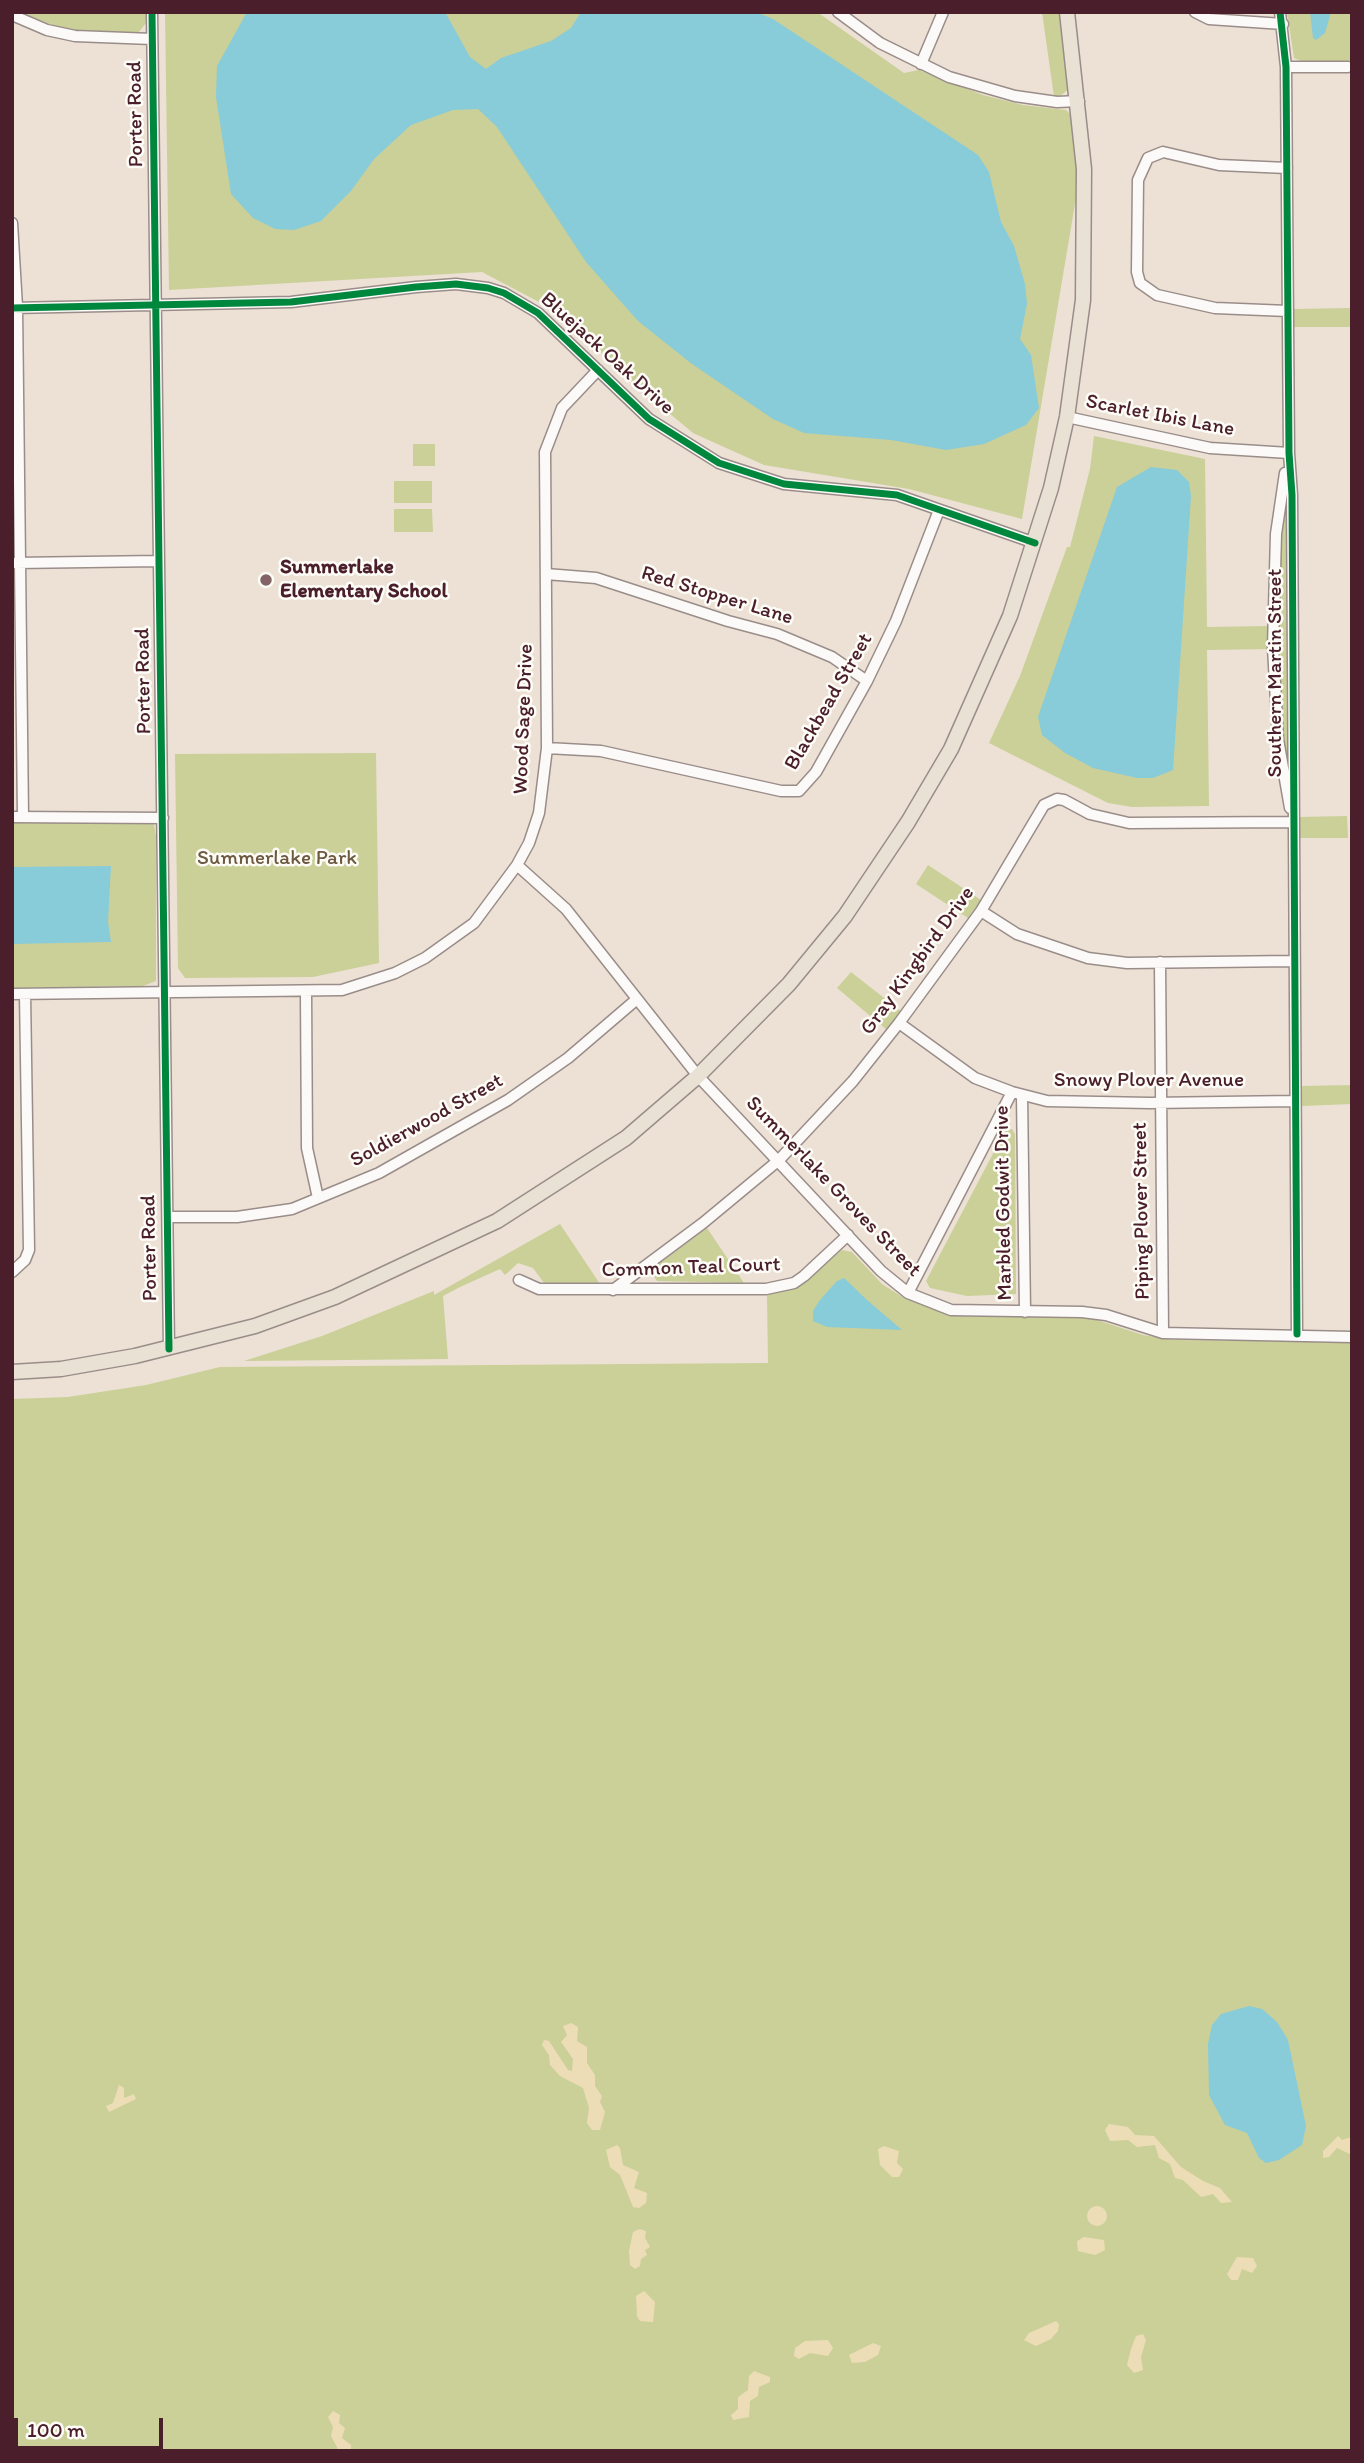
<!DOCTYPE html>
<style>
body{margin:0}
#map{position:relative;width:1364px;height:2463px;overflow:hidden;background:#ece1d4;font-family:Itim,sans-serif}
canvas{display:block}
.frame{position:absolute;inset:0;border:14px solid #4a1f2b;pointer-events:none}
.scale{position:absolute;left:14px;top:2418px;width:149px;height:32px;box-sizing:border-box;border:4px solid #4a1f2b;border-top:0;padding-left:9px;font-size:21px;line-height:24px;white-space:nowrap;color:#4a1f2b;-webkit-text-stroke:5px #fdfcf7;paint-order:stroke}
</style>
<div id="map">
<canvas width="1364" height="2463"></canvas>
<div class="frame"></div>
<div class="scale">100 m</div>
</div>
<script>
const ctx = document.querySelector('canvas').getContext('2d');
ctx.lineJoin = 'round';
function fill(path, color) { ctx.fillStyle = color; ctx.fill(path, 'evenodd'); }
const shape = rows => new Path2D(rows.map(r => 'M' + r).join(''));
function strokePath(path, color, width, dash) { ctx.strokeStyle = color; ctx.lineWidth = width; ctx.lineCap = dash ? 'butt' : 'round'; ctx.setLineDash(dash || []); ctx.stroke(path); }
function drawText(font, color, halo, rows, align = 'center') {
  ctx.font = font + ' Itim,sans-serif'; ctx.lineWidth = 5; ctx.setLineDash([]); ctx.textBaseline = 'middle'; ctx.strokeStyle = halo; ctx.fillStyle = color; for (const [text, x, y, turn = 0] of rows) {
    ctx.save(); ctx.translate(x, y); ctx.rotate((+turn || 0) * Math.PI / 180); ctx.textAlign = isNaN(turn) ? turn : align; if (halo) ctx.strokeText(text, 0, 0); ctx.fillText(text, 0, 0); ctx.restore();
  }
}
fill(shape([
 [20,12,146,12,146,23,139,32,86,32,58,27],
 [165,12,817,12,904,73,919,70,983,95,1023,105,1066,110,1074,118,1079,180,1022,519,909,489,764,465,693,433,632,382,560,313,482,272,169,290],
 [1042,12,1062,12,1071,87,1059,97,1054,97],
 [1287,12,1352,12,1352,61,1301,61,1294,58],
 [1352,308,1352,327,1294,327,1294,309],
 [1094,436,1205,459,1207,627,1269,626,1269,649,1207,650,1209,806,1132,807,1108,803,989,743,1020,676,1067,547,1070,547,1090,469],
 [413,444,435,444,435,466,413,466],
 [394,481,432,481,432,503,394,503],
 [1286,493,1288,493,1290,782,1282,739,1277,673,1279,550],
 [394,509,432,509,433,532,394,532],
 [376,753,379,963,313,977,185,978,178,968,175,754],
 [1347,816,1348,838,1299,838,1299,817],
 [147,821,154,825,156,836,156,981,143,986,12,988,12,823],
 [928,865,981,900,968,918,916,884],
 [851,972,902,1012,887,1030,837,988],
 [1352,1085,1352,1104,1302,1106,1301,1086],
 [1006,1129,1012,1129,1015,1134,1016,1294,967,1296,930,1288,926,1281],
 [560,1224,600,1284,544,1283,533,1268,518,1263,505,1275,500,1269,460,1287,443,1296,448,1359,244,1361,322,1336,434,1291,434,1295],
 [707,1228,744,1283,657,1281,653,1275,656,1266],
 [842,1250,852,1252,882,1284,904,1298,952,1316,1091,1318,1143,1335,1173,1340,1352,1342,1352,2451,12,2451,12,1399,68,1397,146,1385,220,1367,768,1363,767,1295,800,1286]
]), '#cad098');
fill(shape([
 [571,2023,578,2027,577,2041,587,2047,587,2063,595,2075,595,2086,602,2096,600,2102,605,2112,600,2130,592,2130,587,2123,589,2108,583,2088,560,2076,550,2065,549,2055,542,2045,544,2040,549,2041,568,2070,572,2071,573,2059,561,2042,567,2035,563,2026],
 [119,2085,124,2088,124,2098,134,2094,136,2099,109,2112,106,2106,113,2103],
 [1109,2124,1128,2127,1135,2135,1154,2136,1181,2167,1203,2181,1220,2188,1232,2202,1221,2203,1213,2194,1201,2197,1183,2180,1175,2178,1170,2164,1159,2158,1155,2145,1137,2147,1128,2140,1110,2141,1105,2130],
 [1338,2136,1342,2140,1352,2137,1352,2155,1337,2148,1329,2157,1323,2158,1323,2151],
 [617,2145,620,2148,623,2165,639,2172,634,2188,647,2193,646,2203,639,2208,633,2207,620,2175,610,2167,606,2150],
 [884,2146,899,2151,897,2163,903,2169,899,2177,892,2177,880,2165,878,2149],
 '1087 2216a10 10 0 1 1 20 0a10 10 0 1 1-20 0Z',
 [639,2229,646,2231,645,2238,650,2247,645,2250,647,2255,641,2259,640,2266,635,2269,630,2265,629,2251,633,2232],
 [1084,2237,1104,2240,1105,2250,1095,2255,1078,2251,1077,2241],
 [1237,2257,1253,2258,1257,2266,1252,2273,1242,2269,1238,2280,1231,2280,1227,2274],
 [644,2291,655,2302,653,2322,640,2321,637,2316,636,2296],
 [1056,2321,1059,2324,1058,2331,1051,2339,1036,2346,1024,2340,1029,2333],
 [1143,2334,1146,2340,1141,2357,1143,2370,1134,2373,1127,2365,1131,2349,1136,2336],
 [828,2340,833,2348,828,2356,810,2353,799,2359,794,2356,795,2348,805,2341],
 [873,2343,881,2346,878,2355,865,2362,852,2363,849,2355],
 [754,2371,770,2377,770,2382,759,2387,758,2396,750,2401,749,2417,733,2420,731,2415,738,2409,738,2397,748,2390,749,2376],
 [333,2411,340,2415,339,2423,345,2428,342,2438,351,2445,351,2451,339,2451,331,2436,333,2427,328,2417]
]), '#edddb6');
fill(shape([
 [247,12,445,12,470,57,486,69,501,58,551,41,571,28,581,12,756,12,773,19,978,155,989,172,1001,222,1014,246,1025,284,1027,304,1020,339,1031,355,1039,408,1026,425,984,444,946,450,891,440,804,433,773,419,692,364,638,321,586,262,497,127,478,109,453,110,411,125,374,159,351,191,321,221,294,230,275,229,253,218,231,194,216,97,217,66],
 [1310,12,1331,12,1325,33,1316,40,1313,38],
 [1151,467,1177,470,1189,482,1191,496,1173,770,1153,778,1137,778,1093,768,1065,753,1042,735,1038,717,1117,487],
 [111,866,108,922,111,942,12,944,12,867],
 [844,1278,867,1300,902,1330,827,1327,813,1321,813,1311,820,1300,837,1281],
 [1249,2006,1262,2009,1277,2022,1288,2040,1306,2126,1302,2145,1279,2160,1266,2163,1259,2158,1247,2133,1225,2125,1209,2095,1208,2044,1212,2025,1221,2014]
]), '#88cbd9');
const minor = shape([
 [152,12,169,1349],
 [838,12,880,43,949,77,1015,96,1057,102,1079,101],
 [1195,12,1209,19,1283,24],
 [1280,12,1286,67,1289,453,1292,495,1297,1334],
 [12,15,47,30,75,36,152,39],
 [921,64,943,12],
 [1286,67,1348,67],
 [1287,168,1219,165,1163,152,1148,158,1138,180,1137,272,1140,283,1157,295,1215,308,1288,311],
 [12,223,17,307,23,817],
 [12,308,291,302,416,287,456,284,488,288,504,293,538,313,649,419,719,463,784,484,897,495,1035,543],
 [1067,417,1210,448,1289,453],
 [1285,473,1276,534,1273,647,1278,739,1290,808],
 [15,563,159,561],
 [546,574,596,578,728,621,777,634,832,657,867,681],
 [547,748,601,751,781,791,799,791,816,772,867,681,896,621,939,510],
 [12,817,163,818],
 [517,865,566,909,698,1076,881,1271,908,1293,951,1310,1082,1312,1106,1315,1163,1333,1352,1337],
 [981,911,1017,934,1088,958,1127,963,1294,961],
 [1160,962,1163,1333],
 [306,993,307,1148,318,1198],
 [12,994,342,990,395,973,425,958,474,923,517,865,529,843,539,813,547,748,545,452,562,408,598,370],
 [899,1023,975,1078,1012,1092,1047,1101,1150,1103,1295,1101],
 [1022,1095,1025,1312],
 [168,1217,237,1217,292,1209,379,1173,508,1100,568,1058,637,999],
 [12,1272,25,1260,29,1250,25,994],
 [519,1280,539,1289,766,1289,794,1283,804,1276,848,1235],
 [613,1290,703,1223,779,1160,853,1081,899,1023,981,911,1044,805,1057,799,1064,800,1090,814,1129,823,1293,822],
 [908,1293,1012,1092]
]);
const major = shape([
 [12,1372,61,1369,135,1356,255,1326,335,1297,497,1221,626,1138,698,1076,789,984,845,916,908,822,951,749,1010,616,1051,488,1067,417,1083,300,1084,169,1067,12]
]);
strokePath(minor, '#9a8d89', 13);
strokePath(major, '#9a8d89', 17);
strokePath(minor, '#fcfaf9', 10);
strokePath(major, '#e8e1d4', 14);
strokePath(shape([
 [152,12,169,1349],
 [1280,12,1286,67,1289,453,1292,495,1297,1334],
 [12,308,291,302,416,287,456,284,488,288,504,293,538,313,649,419,719,463,784,484,897,495,1035,543]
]), '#00873e', 7);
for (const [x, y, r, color] of [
 [266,580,7,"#836366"]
]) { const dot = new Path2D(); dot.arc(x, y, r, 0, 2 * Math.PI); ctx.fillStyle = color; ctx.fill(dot); strokePath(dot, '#fdfcf7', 2.5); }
drawText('21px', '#4a1f2b', '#fdfcf7', [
 ["Porter Road",136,114,-91],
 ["Bluejack Oak Drive",607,354,42],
 ["Scarlet Ibis Lane",1160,416,11],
 ["Red Stopper Lane",717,596,17],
 ["Southern Martin Street",1276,673,-90],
 ["Porter Road",144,681,-91],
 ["Blackbead Street",829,702,-60],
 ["Wood Sage Drive",524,719,-88],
 ["Gray Kingbird Drive",918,961,-54],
 ["Snowy Plover Avenue",1149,1081],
 ["Soldierwood Street",427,1121,-29],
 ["Summerlake Groves Street",833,1187,46],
 ["Marbled Godwit Drive",1004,1203,-91],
 ["Piping Plover Street",1142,1211,-91],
 ["Porter Road",150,1248,-91],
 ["Common Teal Court",691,1268,-2]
]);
drawText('bold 21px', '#4a1f2b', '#fdfcf7', [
 ["Summerlake",280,568],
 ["Elementary School",280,592]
], 'left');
drawText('21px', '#6d5840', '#fdfcf7', [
 ["Summerlake Park",277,859]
]);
</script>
